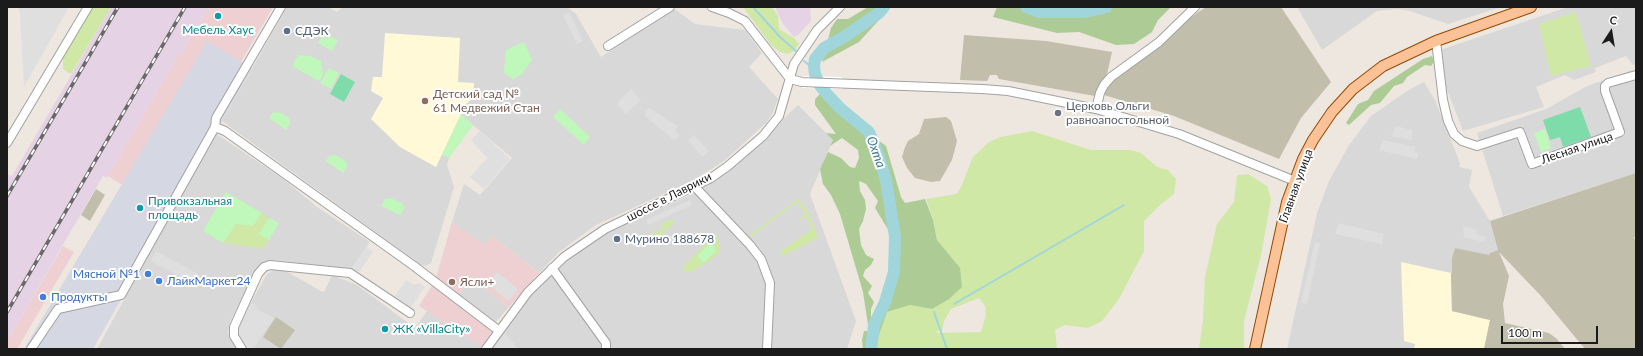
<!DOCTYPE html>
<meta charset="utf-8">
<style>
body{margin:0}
#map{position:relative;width:1643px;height:356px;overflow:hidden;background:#ede7e0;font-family:Lato,sans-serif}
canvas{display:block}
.frame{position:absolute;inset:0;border:8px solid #1b1b1b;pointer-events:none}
.north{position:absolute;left:1591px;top:12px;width:40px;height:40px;-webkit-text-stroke:3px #fff;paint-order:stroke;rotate:12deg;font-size:11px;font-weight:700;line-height:16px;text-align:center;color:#1b1b1b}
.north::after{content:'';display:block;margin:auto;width:14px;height:18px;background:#1b1b1b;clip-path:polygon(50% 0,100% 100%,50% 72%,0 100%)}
.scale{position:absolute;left:1501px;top:326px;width:97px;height:18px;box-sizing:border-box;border:2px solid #1b1b1b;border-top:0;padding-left:5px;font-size:12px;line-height:14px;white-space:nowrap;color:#1b1b1b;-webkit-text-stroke:3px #fff;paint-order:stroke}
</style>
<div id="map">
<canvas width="1643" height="356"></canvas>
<div class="frame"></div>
<div class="north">С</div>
<div class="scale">100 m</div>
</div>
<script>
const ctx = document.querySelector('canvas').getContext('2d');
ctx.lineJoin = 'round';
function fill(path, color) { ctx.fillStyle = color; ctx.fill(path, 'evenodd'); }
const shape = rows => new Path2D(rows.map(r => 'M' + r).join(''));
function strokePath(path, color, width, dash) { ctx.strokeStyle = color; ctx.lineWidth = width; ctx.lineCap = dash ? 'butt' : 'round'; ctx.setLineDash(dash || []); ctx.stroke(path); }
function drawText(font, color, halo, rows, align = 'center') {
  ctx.font = font + ' Lato,sans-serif'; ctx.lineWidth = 4; ctx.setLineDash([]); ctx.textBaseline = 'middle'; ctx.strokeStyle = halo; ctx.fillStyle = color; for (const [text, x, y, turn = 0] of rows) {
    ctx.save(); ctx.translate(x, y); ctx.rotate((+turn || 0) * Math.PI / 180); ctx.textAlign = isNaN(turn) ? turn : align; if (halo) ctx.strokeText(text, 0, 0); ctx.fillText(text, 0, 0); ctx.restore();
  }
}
fill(shape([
 [287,7,328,7,337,12,342,7,567,7,576,14,601,57,673,8,695,24,745,30,762,53,749,67,778,99,773,112,767,122,724,161,692,181,596,225,559,252,539,273,492,236,484,246,452,222,464,184,480,195,512,158,473,125,449,158,447,165,454,187,431,263,426,266,421,265,222,121],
 [1297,7,1501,7,1448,24,1410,11,1397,9,1377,11,1322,50],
 [1568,7,1636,7,1636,64,1633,65,1626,56,1595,68,1596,72,1574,80,1565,75,1536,87,1544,107,1463,131,1443,79,1440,50],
 [1633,70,1636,79,1636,173,1503,216,1477,133,1546,109,1587,86],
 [1424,82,1435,100,1460,163,1459,167,1472,170,1469,187,1490,221,1498,250,1490,253,1490,256,1455,248,1452,258,1452,274,1490,320,1484,349,1287,349,1317,213,1329,181,1349,145,1371,116,1407,91],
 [798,105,833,140,810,194,856,321,847,349,488,349,529,294,555,270,597,237,692,194,730,169],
 [215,133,282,178,317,207,370,242,351,269,275,260,262,264,255,272,230,322,228,333,230,340,234,341,239,349,97,349],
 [276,269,284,270,319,290,324,292,332,275,357,285,415,328,427,311,482,347,481,349,245,349,236,329,267,274],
 [475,280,508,308,494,324,458,295,467,285]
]), '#d9d8d8');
fill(shape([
 [210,7,273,7,163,195,133,192,108,176,180,52,183,53,184,48],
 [452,222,484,245,492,236,539,273,508,308,475,280,470,285,467,285,458,295,436,278],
 [63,246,74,252,17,349,7,349,7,341],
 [433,284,494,330,482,347,419,306]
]), '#eecfd2');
fill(shape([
 [111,7,210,7,184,48,186,49,183,54,180,52,108,176,107,178,103,176,7,341,7,174,12,176],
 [775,7,810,7,811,21,798,35,794,37,783,24]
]), '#e6d2e5');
fill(shape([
 [385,33,460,38,458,82,474,83,473,98,466,104,436,167,400,147,371,119,383,98,371,91,373,77,382,77],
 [1401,262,1451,273,1452,311,1490,320,1484,349,1414,349,1415,344,1404,341]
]), '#fff9d7');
fill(shape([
 [1206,7,1281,7,1331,82,1301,118,1279,159,1174,116,1104,95,1107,86,1115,78,1165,42,1190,18],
 [964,35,1046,41,1112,52,1107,74,1095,96,999,79,997,75,990,75,987,81,960,80],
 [946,117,951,121,957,141,952,160,940,181,931,182,915,178,907,168,902,157,905,147,908,141,919,134,924,119],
 [1636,173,1636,237,1634,237,1636,244,1636,349,1585,349,1541,296,1499,252,1509,276,1503,304,1505,323,1549,333,1557,339,1565,349,1484,349,1490,320,1452,311,1451,273,1452,273,1452,258,1455,248,1489,255,1490,253,1498,250,1490,221],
 [96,189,105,195,90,221,81,215],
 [276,317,295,330,281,349,263,337]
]), '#c1beac');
fill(shape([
 [93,7,111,7,71,74,63,69,63,57],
 [743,7,772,7,778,16,779,29,794,38,799,44,794,51,788,54,780,52,771,45],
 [1576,12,1591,66,1551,76,1539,24],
 [1032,131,1091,150,1130,150,1141,153,1157,167,1168,170,1176,179,1174,194,1160,205,1144,221,1144,251,1119,299,1102,321,1088,328,1065,325,1055,330,1057,349,877,349,878,338,887,312,910,305,932,309,937,240,933,219,926,199,957,194,961,187,973,157,989,142,1001,137],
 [979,298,985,306,986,315,981,332,937,333,937,331,942,331,944,321,951,309],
 [1248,174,1267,186,1271,199,1261,255,1244,321,1244,349,1199,349,1203,320,1205,277,1217,224,1234,202,1237,175],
 [798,199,808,212,818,238,783,256,781,251,812,229,806,216,800,220,799,219,806,214,797,202,748,239,747,237],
 [262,213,269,218,260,234,269,240,263,249,223,243,236,224,253,226],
 [672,219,674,223,657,240,654,239,649,230,650,230,653,234,663,229,661,224],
 [715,234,718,238,720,253,703,265,687,273,682,268]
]), '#d0e8a5');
fill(shape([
 [868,7,891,7,859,42,822,62,831,28,837,19,848,19],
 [997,7,1052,7,1077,10,1089,7,1171,7,1158,20,1152,32,1134,44,1116,45,1079,32,1057,33,993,17],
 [1432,56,1434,62,1431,66,1425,65,1407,77,1403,83,1394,86,1380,103,1371,105,1349,125,1346,123,1358,104,1368,100,1374,91,1423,59],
 [821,93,833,106,886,146,901,197,905,203,925,199,933,220,937,240,960,268,962,287,949,299,932,309,910,305,887,312,878,338,877,349,863,349,862,340,864,331,869,331,863,292,840,214,831,195,823,184,820,169,828,152,841,158,850,167,855,168,859,158,858,150,842,138,830,146,833,140,826,133,836,134,815,105,815,99],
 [859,181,866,184,878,201,875,208,892,236,891,272,886,287,890,290,887,301,881,316,871,324,871,309,874,302,868,293,872,286,863,276,865,270,871,265,874,259,866,255,861,245,859,229,863,221,866,209,865,200,860,191]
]), '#adcc95');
fill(shape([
 [323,36,328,39,330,36,338,40,332,51,318,43],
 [524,42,532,60,521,75,513,79,504,73,506,50],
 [298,55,310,56,321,61,323,75,319,81,292,66],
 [329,68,339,73,331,89,320,83],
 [560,109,590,137,584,145,553,117],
 [278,112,289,118,290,123,286,130,269,118,272,113],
 [461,114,473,125,449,158,442,155],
 [1545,129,1551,148,1541,152,1534,133],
 [335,155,346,161,347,166,343,173,326,161,329,156],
 [226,192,262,213,253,226,236,224,223,243,203,231],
 [391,198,403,204,404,209,400,215,381,206,385,199],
 [269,218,279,223,269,240,259,234],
 [710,243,717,250,703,263,697,256]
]), '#c0f8bb');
fill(shape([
 [341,74,355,82,344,102,330,94],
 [1580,107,1591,137,1563,147,1560,137,1550,140,1543,120]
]), '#7ddca9');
fill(shape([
 [18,7,69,7,24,87,20,15],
 [569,12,583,41,577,44,563,15],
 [631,89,641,100,626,114,618,105,619,101],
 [649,108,678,126,675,131,680,135,674,140,644,115],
 [1396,126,1412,130,1412,140,1391,136],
 [480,131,510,159,484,189,470,177,487,158,471,140],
 [694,135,709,151,702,157,688,140],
 [1383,140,1416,147,1414,152,1419,153,1417,159,1379,150],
 [690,200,692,205,648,225,646,220],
 [1338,223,1384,234,1382,244,1335,234],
 [1463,226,1477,230,1476,234,1486,237,1484,242,1464,237],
 [1315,242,1320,243,1307,304,1301,303],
 [367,247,373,252,359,272,351,269],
 [156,251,200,275,194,285,151,261],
 [497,272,518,289,509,301,487,284],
 [406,280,414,285,419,283,425,287,411,307,395,296],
 [250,302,256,305,257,309,274,318,253,349,247,349,238,337,237,332],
 [505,333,518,349,493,349]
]), '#dfdfdf');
fill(shape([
 [207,41,252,68,93,349,24,349]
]), '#d5d7e2');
fill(shape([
 [803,76,842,77,842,89,802,88]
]), '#fff');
strokePath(shape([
 [753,7,780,37,796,51],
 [804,61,809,65,814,66],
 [954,304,1124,205],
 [934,312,947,349]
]), '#a0d6db', 2);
strokePath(shape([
 [1026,7,1040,12,1085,12,1106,7],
 [871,349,874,325,885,302,894,272,895,237,886,180,878,154,869,132,840,108,826,93,819,84,815,74,814,66,815,59,824,48,844,37,879,13,884,7]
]), '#a0d6db', 12);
const minor = shape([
 [712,7,729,13,745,21,790,79,802,82,982,89,1008,91,1033,96,1096,109,1179,134,1295,181],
 [1436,41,1443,100,1448,121,1454,134,1462,141,1477,146,1520,132,1532,164,1620,132,1605,91,1605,86,1608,83,1636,75],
 [608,46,670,7],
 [1096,109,1100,93,1104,85,1111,77,1159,42,1195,7],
 [215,127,225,131,414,266,498,330],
 [7,143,88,7],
 [695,187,750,245,761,259,770,283,767,349],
 [552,268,606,343,606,349],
 [31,349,58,309,121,295,215,127,216,118,281,7],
 [242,349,234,336,234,327,258,274,264,267,270,265,350,273,410,313],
 [486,349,528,292,564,257,605,229,711,178,728,166,763,136,779,116,794,64,817,30,840,7]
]);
const major = shape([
 [1255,349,1287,202,1303,159,1313,140,1332,112,1353,89,1383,66,1436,41,1531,7]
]);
strokePath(minor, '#a2a2a2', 10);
strokePath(major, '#914b01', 12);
strokePath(minor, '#fff', 8);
strokePath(major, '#fbc197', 10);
const rail = shape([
 [7,196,118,7],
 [7,312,185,7]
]);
strokePath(rail, '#696969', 3.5);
strokePath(rail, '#fff', 2, [6]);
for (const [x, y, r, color] of [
 [218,16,4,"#0f9aa8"],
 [287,31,4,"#5c6f8a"],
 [425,101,4,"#8d6e63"],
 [1058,113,4,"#6b7280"],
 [140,208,4,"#0f9aa8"],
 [617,239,4,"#5c6f8a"],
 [148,274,4,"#3f7fe0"],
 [159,281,4,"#3f7fe0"],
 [452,282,4,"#8d6e63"],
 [43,297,4,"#3f7fe0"],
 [385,329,4,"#0f9aa8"]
]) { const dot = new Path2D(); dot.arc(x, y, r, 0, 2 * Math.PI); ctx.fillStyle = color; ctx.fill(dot); strokePath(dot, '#fff', 1.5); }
drawText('12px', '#0d838f', '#fff', [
 ["Мебель Хаус",218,30,"center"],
 ["Привокзальная",148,201],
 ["площадь",148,215],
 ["ЖК «VillaCity»",393,329]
], 'left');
drawText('12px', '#4e5e75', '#fff', [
 ["СДЭК",295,31],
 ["Мурино 188678",625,239]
], 'left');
drawText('12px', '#785e54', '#fff', [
 ["Детский сад №",433,94],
 ["61 Медвежий Стан",433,108],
 ["Ясли+",460,282]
], 'left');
drawText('12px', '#5b616d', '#fff', [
 ["Церковь Ольги",1066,106],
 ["равноапостольной",1066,120]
], 'left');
drawText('12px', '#1b1b1b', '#fff', [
 ["Лесная улица",1577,148,-19],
 ["Главная улица",1296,186,-70],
 ["шоссе в Лаврики",669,197,-27]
]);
drawText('12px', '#366cbe', '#fff', [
 ["Мясной №1",140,274,"right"],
 ["ЛайкМаркет24",167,281],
 ["Продукты",51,297]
], 'left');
drawText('italic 13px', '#437b9a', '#fff', [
 ["Охта",876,152,70]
]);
</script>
